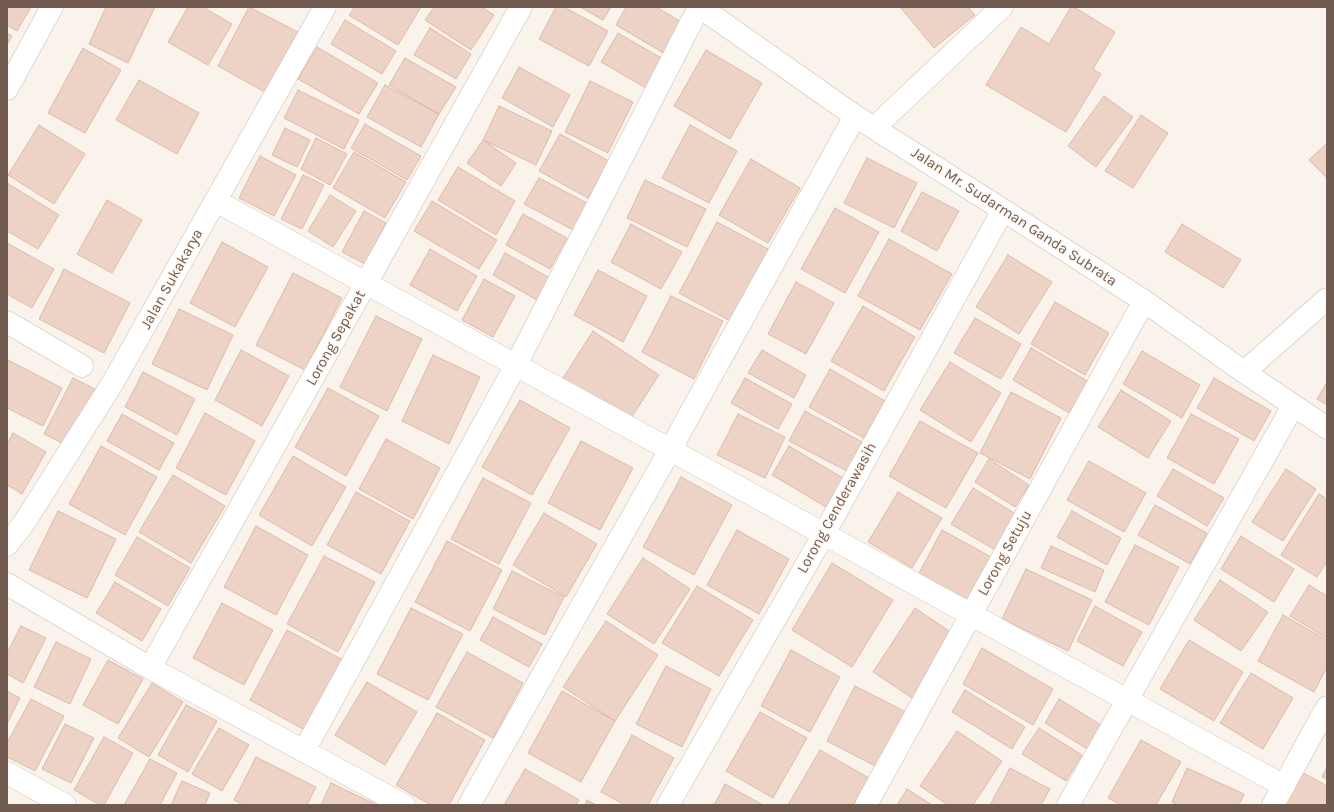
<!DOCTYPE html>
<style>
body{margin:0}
#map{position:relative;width:1334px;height:812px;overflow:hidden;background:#faf3eb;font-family:Karla,sans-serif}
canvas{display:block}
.frame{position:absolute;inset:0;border:8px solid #725b51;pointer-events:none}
</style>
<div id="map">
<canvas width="1334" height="812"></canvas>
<div class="frame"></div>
</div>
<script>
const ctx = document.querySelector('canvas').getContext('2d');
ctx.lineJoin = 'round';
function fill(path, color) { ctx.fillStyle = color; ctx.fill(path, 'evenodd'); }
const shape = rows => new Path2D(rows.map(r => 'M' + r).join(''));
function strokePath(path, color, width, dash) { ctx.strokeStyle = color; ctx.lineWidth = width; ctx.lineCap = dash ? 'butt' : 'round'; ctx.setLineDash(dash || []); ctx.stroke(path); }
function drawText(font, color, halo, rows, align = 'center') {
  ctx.font = font + ' Karla,sans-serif'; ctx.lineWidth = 3; ctx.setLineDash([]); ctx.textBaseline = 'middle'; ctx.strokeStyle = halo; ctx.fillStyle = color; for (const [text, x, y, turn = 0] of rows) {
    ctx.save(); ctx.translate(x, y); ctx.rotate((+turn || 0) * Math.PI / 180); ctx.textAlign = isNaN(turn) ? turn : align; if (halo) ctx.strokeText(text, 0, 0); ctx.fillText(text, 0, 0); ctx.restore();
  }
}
const building = shape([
 [7,7,31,7,17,31,7,25,7,7],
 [106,7,155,7,128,63,89,44,106,7],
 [188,7,203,7,232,24,208,65,168,42,188,7],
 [249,7,298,32,265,92,218,66,249,7],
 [355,7,421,7,398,45,349,15,355,7],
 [434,7,482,7,494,15,471,50,425,20,434,7],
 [556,7,564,7,608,31,589,66,539,39,556,7],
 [580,7,611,7,603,20,580,7],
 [626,7,656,7,685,24,667,55,616,25,626,7],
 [900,7,968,7,975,15,934,48,900,7],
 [1071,7,1074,7,1115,32,1093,69,1101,74,1066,132,986,85,1021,27,1049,44,1071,7],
 [345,20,396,51,382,74,331,44,345,20],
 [430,28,471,54,456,79,414,55,430,28],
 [7,33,12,36,7,45,7,33],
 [618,33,663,59,646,88,601,62,618,33],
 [317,47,378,83,359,114,298,79,317,47],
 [83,48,121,70,85,133,48,113,83,48],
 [706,50,762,83,730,139,674,106,706,50],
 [405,58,456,87,439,114,389,85,405,58],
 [519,67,570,95,553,127,502,98,519,67],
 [139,80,199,113,177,154,116,120,139,80],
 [590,81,633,102,608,153,565,132,590,81],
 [385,85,439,114,421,147,367,117,385,85],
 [298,90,359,120,344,149,284,118,298,90],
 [1104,96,1133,117,1096,167,1068,146,1104,96],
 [499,106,552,131,536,165,483,140,499,106],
 [1141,115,1168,133,1133,188,1105,171,1141,115],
 [365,124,421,156,407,180,351,148,365,124],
 [39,125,85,154,54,204,8,175,39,125],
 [690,125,737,151,709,203,662,178,690,125],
 [285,128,310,140,297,167,272,155,285,128],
 [560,134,609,161,588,198,539,171,560,134],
 [316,138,347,154,330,185,301,169,316,138],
 [483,140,516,163,501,186,467,163,483,140],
 [1327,143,1327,178,1309,160,1327,143],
 [354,152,406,182,385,218,333,188,354,152],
 [260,156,296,175,274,216,239,198,260,156],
 [867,158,917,183,894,228,844,203,867,158],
 [751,159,800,188,768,243,719,215,751,159],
 [458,167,515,201,496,235,438,200,458,167],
 [303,175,324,185,302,229,281,219,303,175],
 [539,178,587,203,573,230,524,204,539,178],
 [645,180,706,209,687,247,627,218,645,180],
 [7,183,59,215,38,249,7,231,7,183],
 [922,192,959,211,937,251,901,231,922,192],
 [330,195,356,211,333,247,308,231,330,195],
 [107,200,142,220,112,273,77,254,107,200],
 [432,201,497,240,479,269,414,231,432,201],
 [835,208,879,232,845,293,801,269,835,208],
 [364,211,386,223,365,264,342,252,364,211],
 [523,214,567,238,550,269,506,245,523,214],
 [717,222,770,250,732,322,679,293,717,222],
 [631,224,682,252,661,289,611,262,631,224],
 [1182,224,1241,260,1223,288,1165,252,1182,224],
 [889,239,952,274,920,330,858,296,889,239],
 [222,242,268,267,235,327,190,303,222,242],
 [7,243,54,269,32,308,7,294,7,243],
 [430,249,477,276,457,311,410,285,430,249],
 [505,253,550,278,537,300,493,275,505,253],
 [1008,255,1052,282,1019,334,976,307,1008,255],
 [64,269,130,303,104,353,39,319,64,269],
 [598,270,647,296,623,342,574,315,598,270],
 [293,273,342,298,305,370,256,345,293,273],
 [484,279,515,296,493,337,462,320,484,279],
 [796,282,834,303,806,354,768,334,796,282],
 [671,296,723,321,694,379,642,352,671,296],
 [1055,302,1109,333,1085,375,1031,344,1055,302],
 [863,306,915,337,884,391,831,361,863,306],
 [179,309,233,335,207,390,152,364,179,309],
 [376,316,422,339,387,411,340,387,376,316],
 [975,318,1021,344,1001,379,954,353,975,318],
 [593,331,659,375,629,421,563,378,593,331],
 [1031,348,1089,382,1071,414,1013,380,1031,348],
 [241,350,289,376,262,426,215,400,241,350],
 [762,350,806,375,794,398,748,373,762,350],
 [1142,351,1200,385,1182,418,1123,384,1142,351],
 [433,355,480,377,449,444,402,421,433,355],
 [8,360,62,388,43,426,7,408,7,363,8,360],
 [950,362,1001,393,971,442,920,410,950,362],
 [830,369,885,401,864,438,809,407,830,369],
 [143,372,195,399,177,435,125,407,143,372],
 [73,378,97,390,68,446,44,434,73,378],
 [745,378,792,404,778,429,731,403,745,378],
 [1214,378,1271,411,1254,441,1197,408,1214,378],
 [1327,382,1327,405,1317,399,1327,382],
 [328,388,379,416,346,476,295,447,328,388],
 [1121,390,1171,421,1148,458,1098,427,1121,390],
 [1011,392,1061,418,1030,479,980,453,1011,392],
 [520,400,570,428,532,495,482,467,520,400],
 [805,411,862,442,847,471,789,441,805,411],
 [205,413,255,441,226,495,176,468,205,413],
 [122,414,174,443,159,470,107,441,122,414],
 [738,414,785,437,765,478,717,455,738,414],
 [1191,414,1239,439,1214,484,1167,458,1191,414],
 [920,421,978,453,946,508,889,476,920,421],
 [13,433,46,452,22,494,7,485,7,444,13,433],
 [386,439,440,468,413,519,359,489,386,439],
 [581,441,633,468,600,530,548,503,581,441],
 [101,446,157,477,125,535,69,504,101,446],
 [789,446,843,478,826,507,772,475,789,446],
 [293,456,346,487,312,546,259,515,293,456],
 [989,459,1029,485,1015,507,975,482,989,459],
 [1089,461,1146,493,1124,532,1067,500,1089,461],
 [1173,469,1224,498,1207,526,1157,496,1173,469],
 [1286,469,1316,489,1283,541,1252,522,1286,469],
 [173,475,225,506,191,563,139,532,173,475],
 [681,477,732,505,694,575,643,547,681,477],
 [483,478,531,503,499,564,451,539,483,478],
 [973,488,1019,516,997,551,951,524,973,488],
 [356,492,410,521,381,574,327,545,356,492],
 [898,492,942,518,912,568,868,542,898,492],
 [1319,494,1327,499,1327,561,1317,577,1281,555,1319,494],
 [1155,505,1207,533,1190,564,1138,535,1155,505],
 [58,511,116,539,87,598,29,570,58,511],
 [1072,511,1121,538,1107,565,1057,537,1072,511],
 [544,513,597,544,566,597,513,565,544,513],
 [256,526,308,555,276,615,224,587,256,526],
 [737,530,789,559,759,614,707,585,737,530],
 [942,530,995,559,970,605,917,577,942,530],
 [1241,536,1294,569,1274,602,1221,569,1241,536],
 [137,537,190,568,168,606,115,575,137,537],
 [447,541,502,570,470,631,415,602,447,541],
 [1135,545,1179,567,1149,625,1105,602,1135,545],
 [1051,546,1104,570,1095,592,1041,568,1051,546],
 [324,556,375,582,338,652,287,624,324,556],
 [643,558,690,589,654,644,607,614,643,558],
 [832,563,893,600,852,667,792,630,832,563],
 [1026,569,1092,600,1068,651,1002,619,1026,569],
 [512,571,564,597,545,635,493,609,512,571],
 [1220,580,1268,612,1241,651,1194,620,1220,580],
 [115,582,161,609,142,641,96,613,115,582],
 [1309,585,1327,596,1327,638,1290,616,1309,585],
 [697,586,753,620,719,676,662,643,697,586],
 [222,603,273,630,244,685,193,658,222,603],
 [1095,606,1142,632,1123,666,1077,641,1095,606],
 [411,608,463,634,428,700,377,674,411,608],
 [915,608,958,637,915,700,873,672,915,608],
 [1283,615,1327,640,1327,667,1314,692,1258,661,1283,615],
 [493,617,542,644,529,667,480,640,493,617],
 [606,621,658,655,615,721,563,687,606,621],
 [21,626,46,638,23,683,7,674,7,653,21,626],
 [287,630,343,660,305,730,250,700,287,630],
 [1189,640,1243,672,1214,721,1160,689,1189,640],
 [56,642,91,659,70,704,34,687,56,642],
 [982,648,1053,689,1033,725,963,684,982,648],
 [791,650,840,677,810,732,761,706,791,650],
 [467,652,523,683,493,738,436,707,467,652],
 [108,660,143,679,118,724,83,705,108,660],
 [666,666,711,689,682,747,636,724,666,666],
 [1251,673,1293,698,1263,749,1220,723,1251,673],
 [367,682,417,712,385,765,335,735,367,682],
 [152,683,183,702,149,757,118,738,152,683],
 [855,686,906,712,877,767,827,741,855,686],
 [965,690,1025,727,1012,749,952,712,965,690],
 [7,691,20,698,7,724,7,691],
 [562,691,615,721,581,782,528,753,562,691],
 [31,699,64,716,35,771,7,757,7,743,31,699],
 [1059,699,1106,728,1092,752,1045,723,1059,699],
 [186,705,217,721,188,772,158,755,186,705],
 [760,712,807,738,773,798,726,771,760,712],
 [437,713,485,740,449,805,431,805,396,785,437,713],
 [65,724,94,738,71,783,42,769,65,724],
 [219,728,249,745,222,791,192,774,219,728],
 [1039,728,1082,755,1066,781,1022,754,1039,728],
 [957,731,1002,761,973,805,948,805,920,786,957,731],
 [632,735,674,758,648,805,625,805,601,792,632,735],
 [104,737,133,753,104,805,100,805,74,790,104,737],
 [1141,740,1181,762,1156,805,1121,805,1108,798,1141,740],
 [820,750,869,778,853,805,788,805,820,750],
 [256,757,316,787,307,805,243,805,234,800,256,757],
 [150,759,177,773,160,805,124,805,150,759],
 [1327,767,1327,779,1322,777,1327,767],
 [1010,768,1050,789,1041,805,990,805,1010,768],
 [1187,768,1244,794,1239,805,1179,805,1172,802,1187,768],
 [525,769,579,800,576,805,504,805,525,769],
 [1300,771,1327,786,1327,805,1282,805,1300,771],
 [182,781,210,793,205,805,171,805,182,781],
 [331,783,377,805,321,805,331,783],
 [725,784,763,805,714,805,725,784],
 [907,789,932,805,897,805,907,789],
 [587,800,596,805,585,805,587,800]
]);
fill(building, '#ecd3c6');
strokePath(building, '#ddb9a8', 1);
const minor = shape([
 [700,7,855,116,1003,210,1144,301,1244,372,1327,428],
 [7,89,52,7],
 [874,128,1002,7],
 [216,201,1284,786],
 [7,322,82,366],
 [1244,372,1327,299],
 [7,545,24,523,112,384,325,7],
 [7,584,150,668,404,805],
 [150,668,521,7],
 [304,751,516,365,699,7],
 [7,773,65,805],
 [469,805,670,450,855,116],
 [668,805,824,534,1003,210],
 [866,805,1144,301],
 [1068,805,1293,406],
 [1273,805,1327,707]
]);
strokePath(minor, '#cbbbb2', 23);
strokePath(minor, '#fff', 22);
drawText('15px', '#725b51', '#fdf8f1', [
 ["Jalan Mr. Sudarman Ganda Subrata",1014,217,33],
 ["Jalan Sukakarya",172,279,-61],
 ["Lorong Sepakat",336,338,-61],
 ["Lorong Cenderawasih",837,508,-61],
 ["Lorong Setuju",1005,553,-61]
]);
</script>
